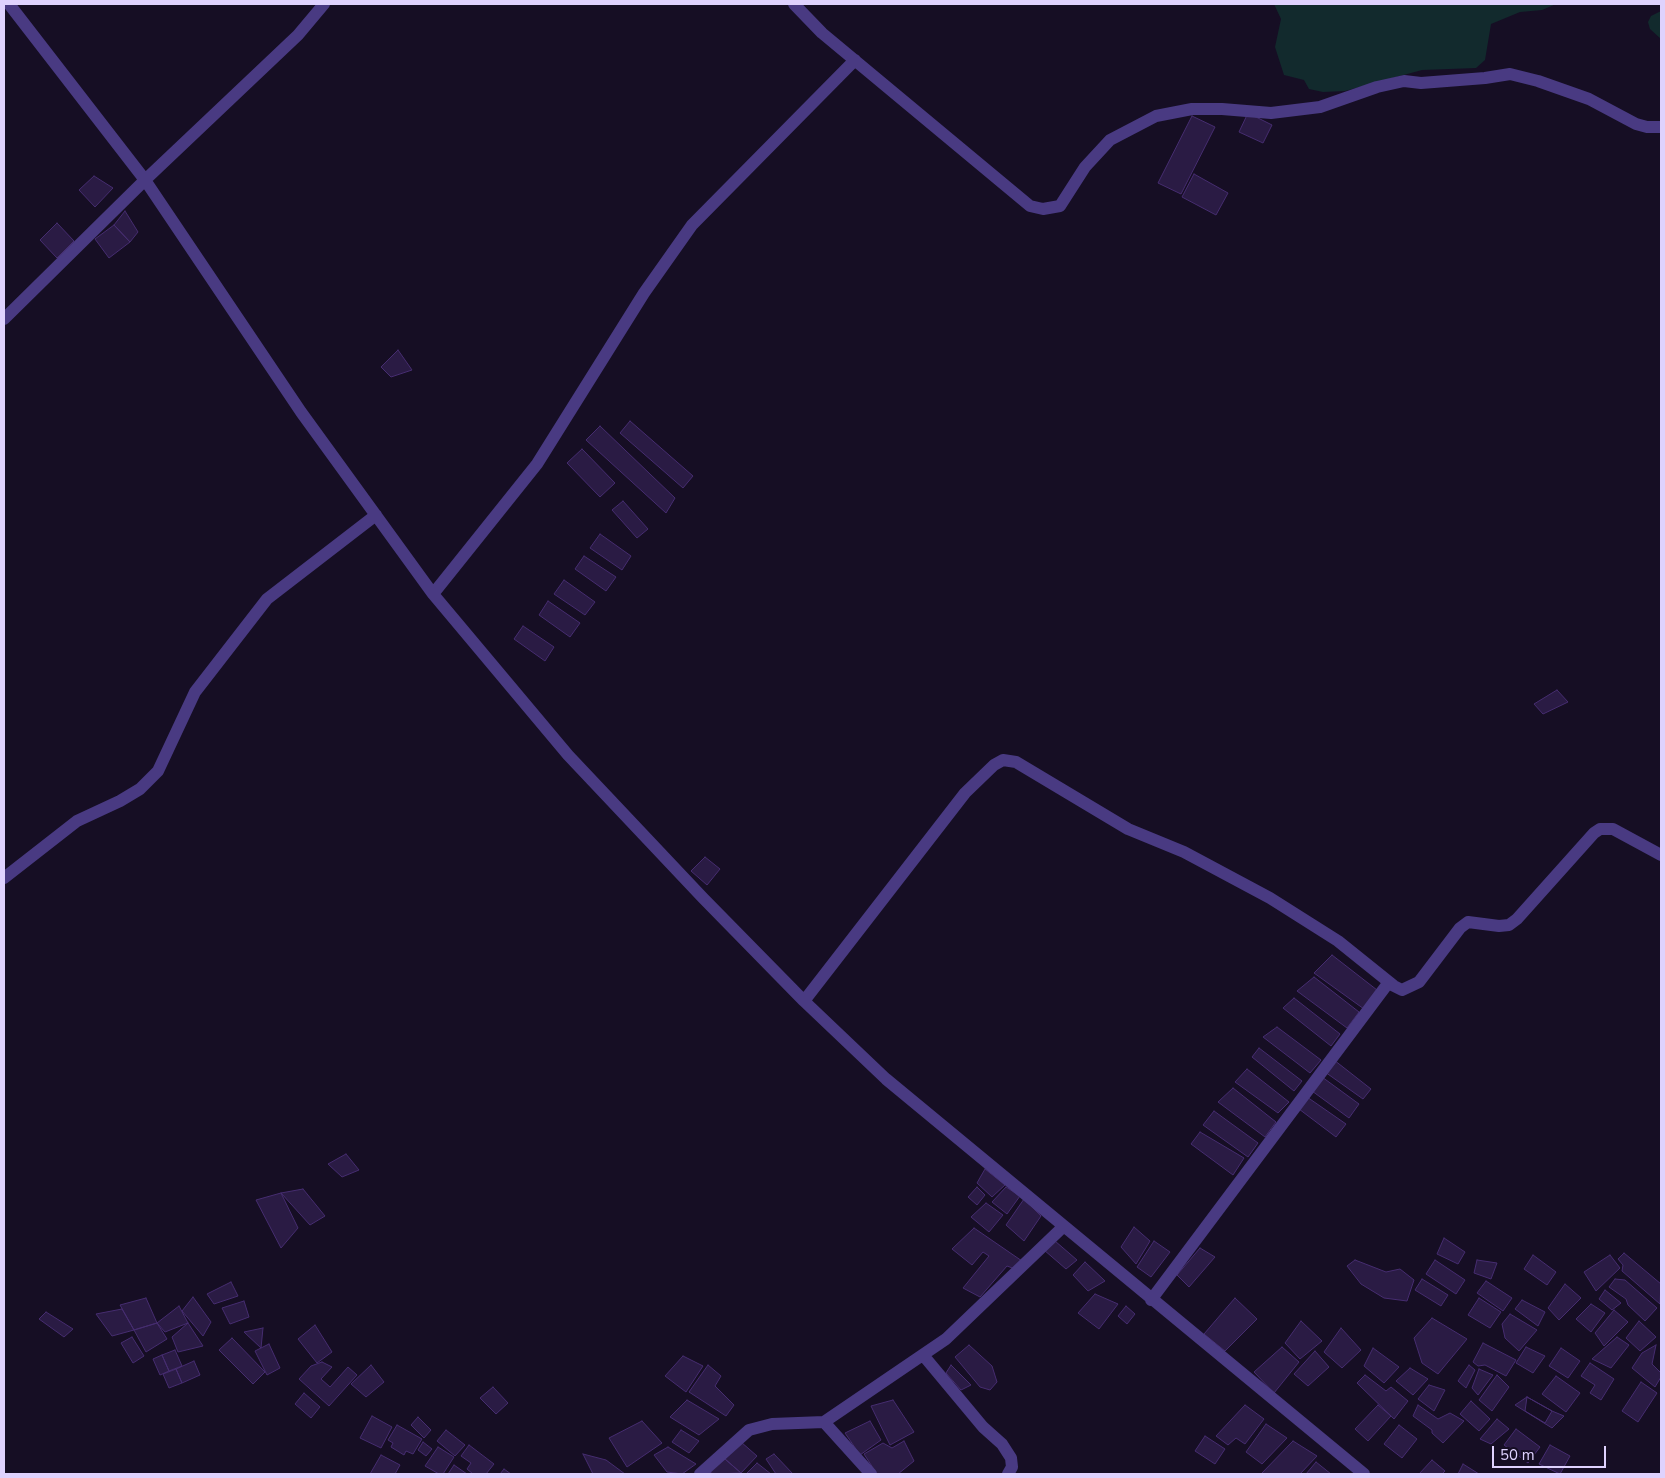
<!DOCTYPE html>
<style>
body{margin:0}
#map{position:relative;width:1665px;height:1478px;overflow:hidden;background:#160e24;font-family:"Nunito Sans",sans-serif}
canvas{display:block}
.frame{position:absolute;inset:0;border:5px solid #dfd2fe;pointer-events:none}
.scale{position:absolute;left:1492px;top:1446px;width:114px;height:22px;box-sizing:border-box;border:2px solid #dfd2fe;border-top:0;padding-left:6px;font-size:15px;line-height:18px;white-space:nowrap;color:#dfd2fe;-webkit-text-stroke:4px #160e24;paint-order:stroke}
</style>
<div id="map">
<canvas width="1665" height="1478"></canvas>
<div class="frame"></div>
<div class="scale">50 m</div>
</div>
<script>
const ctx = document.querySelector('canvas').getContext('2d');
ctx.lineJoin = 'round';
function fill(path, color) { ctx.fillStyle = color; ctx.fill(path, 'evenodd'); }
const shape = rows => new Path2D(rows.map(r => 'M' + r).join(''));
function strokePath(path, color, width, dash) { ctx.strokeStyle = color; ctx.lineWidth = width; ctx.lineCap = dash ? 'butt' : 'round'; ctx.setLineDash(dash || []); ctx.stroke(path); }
fill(shape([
 [1274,4,1556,4,1542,10,1520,12,1491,24,1485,60,1476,68,1422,70,1345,91,1323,92,1309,89,1304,80,1284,75,1275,47,1281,19],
 [1661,11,1661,39,1650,29,1648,22,1651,16]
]), '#122a2d');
const building = shape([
 [1248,113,1272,125,1263,143,1239,132,1248,113],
 [1192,116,1215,127,1181,194,1158,183,1192,116],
 [1194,174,1228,193,1216,215,1182,197,1194,174],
 [94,176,113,188,95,207,79,190,94,176],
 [125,211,138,232,130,242,114,225,125,211],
 [57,223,74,241,57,258,40,240,57,223],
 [114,225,130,242,109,258,95,239,114,225],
 [398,350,412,370,391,377,381,367,398,350],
 [630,421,693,476,683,488,620,433,630,421],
 [600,426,675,498,666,513,586,440,600,426],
 [582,449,615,483,600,497,567,463,582,449],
 [623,501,648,529,637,538,612,510,623,501],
 [600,534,631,556,622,570,590,548,600,534],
 [584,556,616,577,606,591,575,569,584,556],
 [564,580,595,602,585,615,554,594,564,580],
 [548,601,580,623,570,637,539,615,548,601],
 [523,626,554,647,545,661,514,639,523,626],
 [1557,690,1568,702,1543,714,1534,704,1557,690],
 [705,857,720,869,707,885,691,871,705,857],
 [1332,955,1377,990,1364,1009,1314,973,1332,955],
 [1314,977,1359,1012,1347,1028,1297,991,1314,977],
 [1294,998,1340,1034,1331,1046,1283,1008,1294,998],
 [1277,1027,1321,1060,1310,1073,1263,1037,1277,1027],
 [1259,1048,1302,1081,1294,1091,1252,1057,1259,1048],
 [1334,1060,1371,1089,1363,1099,1325,1072,1334,1060],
 [1247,1069,1289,1102,1278,1113,1235,1082,1247,1069],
 [1322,1077,1359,1104,1349,1118,1312,1091,1322,1077],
 [1233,1088,1276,1122,1265,1137,1218,1102,1233,1088],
 [1307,1097,1346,1124,1336,1137,1299,1109,1307,1097],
 [1214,1111,1258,1143,1248,1157,1203,1125,1214,1111],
 [1200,1132,1244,1158,1233,1175,1191,1144,1200,1132],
 [346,1154,359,1170,342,1177,328,1164,346,1154],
 [985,1169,1005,1185,992,1197,977,1183,985,1169],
 [977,1187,985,1195,977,1205,968,1197,977,1187],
 [1006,1187,1020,1196,1007,1214,992,1202,1006,1187],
 [303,1189,325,1216,310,1225,281,1193,303,1189],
 [281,1193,298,1228,281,1248,256,1200,281,1193],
 [1024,1199,1041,1216,1024,1241,1006,1225,1024,1199],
 [986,1203,1003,1215,989,1232,971,1217,986,1203],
 [1134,1227,1150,1241,1136,1264,1121,1247,1134,1227],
 [974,1228,1022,1261,1015,1269,1007,1266,980,1297,963,1288,989,1256,983,1252,972,1265,952,1249,974,1228],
 [1444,1238,1465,1252,1458,1264,1437,1254,1444,1238],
 [1055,1241,1077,1260,1066,1269,1044,1250,1055,1241],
 [1154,1241,1170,1252,1151,1277,1137,1267,1154,1241],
 [1200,1248,1215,1257,1189,1287,1177,1275,1200,1248],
 [1624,1253,1661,1284,1660,1304,1622,1271,1623,1265,1618,1259,1624,1253],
 [1533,1255,1556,1272,1547,1285,1524,1269,1533,1255],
 [1610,1255,1620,1268,1596,1291,1584,1272,1610,1255],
 [1355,1260,1386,1272,1400,1269,1414,1280,1407,1301,1384,1298,1361,1284,1347,1266,1355,1260],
 [1435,1260,1465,1280,1456,1294,1426,1274,1435,1260],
 [1477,1260,1497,1263,1491,1279,1474,1273,1477,1260],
 [1085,1262,1105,1281,1088,1291,1073,1275,1085,1262],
 [1422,1279,1448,1295,1441,1306,1415,1290,1422,1279],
 [1615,1279,1625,1280,1657,1308,1645,1321,1628,1305,1626,1299,1609,1287,1615,1279],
 [1486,1281,1512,1298,1503,1311,1477,1293,1486,1281],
 [231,1282,238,1296,214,1304,207,1294,231,1282],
 [1565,1284,1581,1298,1559,1320,1548,1308,1565,1284],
 [1605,1290,1621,1303,1612,1310,1599,1299,1605,1290],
 [1095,1294,1118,1304,1099,1329,1078,1313,1095,1294],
 [193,1297,211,1322,203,1336,182,1311,193,1297],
 [146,1298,157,1323,134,1330,120,1305,146,1298],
 [1235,1298,1257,1319,1225,1351,1204,1334,1235,1298],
 [1479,1298,1501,1312,1490,1328,1468,1315,1479,1298],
 [1522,1300,1545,1312,1538,1326,1515,1309,1522,1300],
 [244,1301,249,1317,230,1324,222,1308,244,1301],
 [1591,1304,1605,1313,1591,1332,1576,1319,1591,1304],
 [179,1306,188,1323,165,1332,157,1323,179,1306],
 [1126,1306,1135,1314,1127,1324,1118,1316,1126,1306],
 [122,1309,134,1330,112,1336,96,1314,122,1309],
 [1614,1310,1628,1322,1604,1346,1595,1333,1614,1310],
 [46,1312,73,1329,64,1337,39,1319,46,1312],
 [1510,1314,1537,1330,1519,1351,1505,1338,1502,1324,1510,1314],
 [1432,1318,1467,1339,1438,1374,1422,1363,1414,1338,1432,1318],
 [1301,1321,1322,1341,1300,1359,1285,1343,1301,1321],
 [1639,1321,1656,1337,1640,1351,1626,1338,1639,1321],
 [157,1323,167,1339,146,1352,134,1330,157,1323],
 [188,1323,203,1346,178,1352,172,1337,188,1323],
 [315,1325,332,1352,317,1363,298,1339,315,1325],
 [263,1328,261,1348,244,1332,263,1328],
 [1341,1328,1361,1350,1342,1368,1324,1352,1341,1328],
 [132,1337,144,1356,133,1363,121,1343,132,1337],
 [1617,1337,1629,1345,1611,1368,1592,1359,1617,1337],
 [232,1338,265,1372,253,1384,219,1350,232,1338],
 [1483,1343,1516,1360,1506,1376,1485,1365,1478,1366,1473,1362,1483,1343],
 [269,1344,280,1368,267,1375,255,1351,269,1344],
 [969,1345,992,1366,997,1382,990,1390,980,1387,955,1357,969,1345],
 [1656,1345,1652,1364,1661,1373,1661,1377,1655,1387,1632,1368,1642,1353,1656,1345],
 [1282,1347,1299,1362,1274,1393,1254,1372,1282,1347],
 [1526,1347,1545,1356,1533,1373,1516,1363,1526,1347],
 [1373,1348,1399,1367,1384,1383,1364,1366,1373,1348],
 [1561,1348,1580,1361,1568,1378,1549,1366,1561,1348],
 [175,1350,182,1366,169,1371,162,1355,175,1350],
 [1315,1351,1329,1367,1308,1386,1294,1374,1315,1351],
 [162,1355,169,1371,160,1375,153,1359,162,1355],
 [683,1356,703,1366,686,1392,665,1376,683,1356],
 [194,1361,200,1375,182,1383,176,1369,194,1361],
 [322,1362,332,1367,321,1379,330,1387,348,1367,357,1375,329,1406,299,1379,311,1366,322,1362],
 [1590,1363,1614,1379,1601,1400,1590,1393,1595,1385,1581,1376,1590,1363],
 [371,1365,384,1382,366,1397,351,1384,371,1365],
 [708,1365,721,1376,715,1386,734,1405,726,1416,689,1392,708,1365],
 [951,1365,971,1385,961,1390,946,1373,951,1365],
 [1469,1365,1475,1370,1466,1388,1458,1381,1469,1365],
 [1410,1368,1428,1379,1413,1395,1396,1381,1410,1368],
 [176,1369,182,1383,169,1388,163,1374,176,1369],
 [1479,1369,1493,1375,1478,1395,1472,1388,1479,1369],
 [1365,1375,1386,1391,1391,1387,1408,1401,1394,1419,1357,1383,1365,1375],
 [1497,1375,1509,1387,1492,1411,1479,1400,1497,1375],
 [1556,1376,1580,1393,1566,1412,1542,1394,1556,1376],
 [1641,1382,1657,1393,1638,1422,1622,1411,1641,1382],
 [1429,1385,1445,1390,1434,1411,1418,1399,1429,1385],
 [493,1387,508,1403,496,1414,480,1398,493,1387],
 [304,1393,320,1407,311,1418,295,1404,304,1393],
 [1527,1397,1552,1411,1545,1423,1525,1411,1527,1397],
 [1527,1397,1552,1411,1564,1416,1552,1428,1515,1405,1527,1397],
 [687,1400,719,1419,699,1435,670,1417,687,1400],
 [893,1400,914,1432,890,1445,871,1406,893,1400],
 [1471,1401,1490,1419,1479,1431,1460,1414,1471,1401],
 [1245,1405,1264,1419,1245,1444,1236,1438,1228,1445,1216,1436,1245,1405],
 [1378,1405,1391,1416,1368,1441,1355,1429,1378,1405],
 [1418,1405,1438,1419,1450,1413,1464,1421,1443,1443,1432,1433,1432,1430,1413,1416,1418,1405],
 [372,1416,392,1427,381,1448,360,1438,372,1416],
 [418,1417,431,1430,424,1438,411,1425,418,1417],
 [1497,1419,1509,1429,1491,1444,1480,1439,1497,1419],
 [642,1421,662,1443,627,1467,609,1438,642,1421],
 [870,1421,881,1440,860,1455,845,1433,870,1421],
 [1266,1424,1287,1438,1262,1464,1246,1452,1266,1424],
 [397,1425,422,1439,413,1454,406,1451,404,1455,391,1447,393,1443,388,1440,397,1425],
 [1399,1425,1417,1439,1402,1458,1384,1444,1399,1425],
 [1516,1429,1540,1447,1528,1463,1504,1445,1516,1429],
 [446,1430,465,1445,455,1456,437,1441,446,1430],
 [681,1430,699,1441,689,1453,672,1442,681,1430],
 [1205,1436,1225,1449,1215,1464,1195,1451,1205,1436],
 [904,1441,914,1461,898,1474,877,1474,864,1454,883,1443,892,1448,904,1441],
 [1293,1441,1317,1456,1300,1474,1261,1474,1293,1441],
 [423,1442,432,1449,426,1456,418,1450,423,1442],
 [741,1442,757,1456,741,1473,725,1459,741,1442],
 [469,1445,494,1464,486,1474,473,1474,467,1469,471,1463,461,1456,469,1445],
 [1550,1445,1570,1456,1560,1474,1539,1464,1550,1445],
 [438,1447,454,1457,443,1474,439,1474,425,1466,438,1447],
 [668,1447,696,1464,682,1474,667,1472,654,1455,668,1447],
 [583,1454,606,1460,625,1474,593,1474,583,1454],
 [774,1454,793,1474,776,1474,766,1459,774,1454],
 [381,1455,400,1465,395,1474,370,1474,381,1455],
 [725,1459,741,1473,713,1474,708,1471,725,1459],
 [1432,1460,1445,1471,1442,1474,1419,1474,1432,1460],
 [1316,1462,1331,1474,1306,1474,1316,1462],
 [757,1463,771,1474,746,1474,757,1463],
 [1463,1464,1479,1474,1458,1474,1463,1464],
 [454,1465,467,1474,448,1474,454,1465],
 [504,1469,511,1474,500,1474,504,1469]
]);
fill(building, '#2a1b44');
strokePath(building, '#462d70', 1);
strokePath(shape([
 [9,4,145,180,301,412,433,594,568,755,703,898,804,1001,886,1079,1364,1474],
 [794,4,822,33,1030,206,1043,209,1060,206,1085,167,1110,140,1156,116,1192,109,1222,109,1271,113,1320,107,1377,87,1404,81,1421,83,1485,78,1510,74,1538,81,1589,99,1636,124,1647,127,1661,127],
 [4,319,145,180,298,35,324,4],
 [433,594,537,464,644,293,692,225,855,60],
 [4,878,77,821,120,801,140,789,158,771,195,692,267,599,376,515],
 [804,1001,965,793,994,765,1003,760,1016,762,1128,829,1184,852,1270,898,1338,941,1394,986,1402,990,1419,982,1460,928,1468,922,1499,926,1509,925,1517,919,1594,833,1600,829,1613,829,1661,855],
 [1151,1300,1389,982],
 [923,1355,983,1427,1002,1444,1011,1458,1012,1467,1008,1474],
 [700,1474,749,1430,772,1424,824,1422],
 [871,1474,824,1422,946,1339,1064,1226]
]), '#493a82', 12);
</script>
